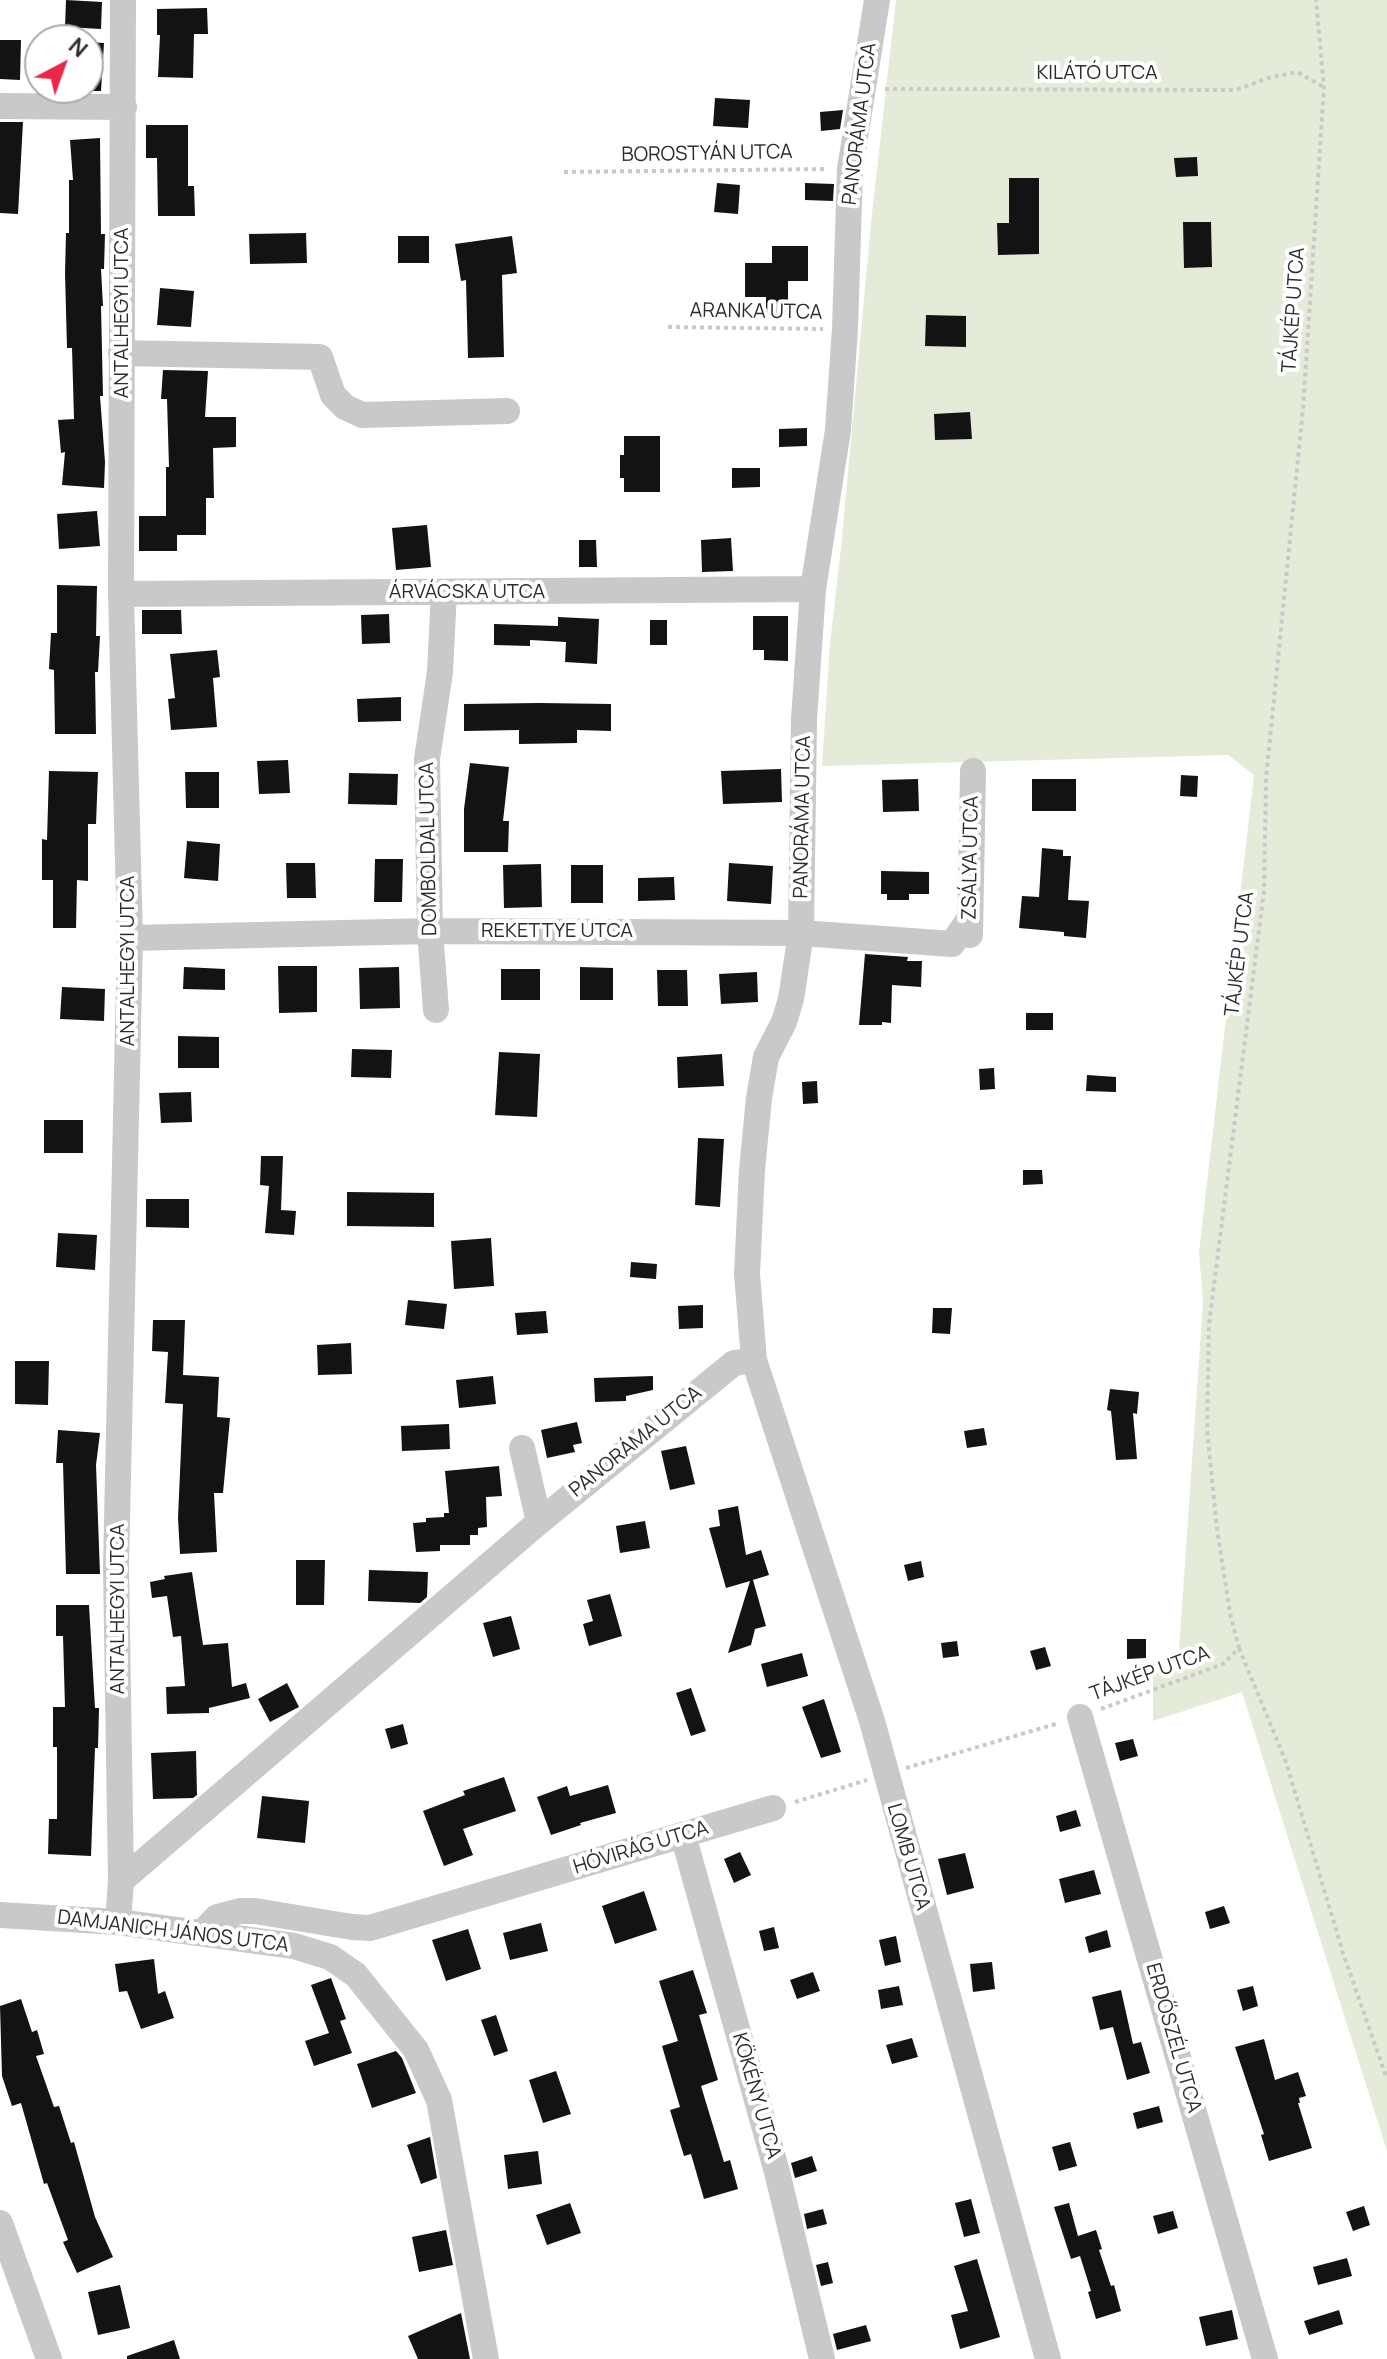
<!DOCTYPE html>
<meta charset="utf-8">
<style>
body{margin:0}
#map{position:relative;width:1387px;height:2359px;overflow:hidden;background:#fff;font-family:Manrope,sans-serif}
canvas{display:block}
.north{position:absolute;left:24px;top:24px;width:80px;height:80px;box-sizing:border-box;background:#fff;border:2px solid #ababab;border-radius:50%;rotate:41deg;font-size:22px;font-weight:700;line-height:32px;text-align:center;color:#2c2c2c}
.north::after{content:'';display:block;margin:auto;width:28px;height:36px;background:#e92947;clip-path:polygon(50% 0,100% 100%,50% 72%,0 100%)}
</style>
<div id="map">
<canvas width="1387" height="2359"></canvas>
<div class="north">N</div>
</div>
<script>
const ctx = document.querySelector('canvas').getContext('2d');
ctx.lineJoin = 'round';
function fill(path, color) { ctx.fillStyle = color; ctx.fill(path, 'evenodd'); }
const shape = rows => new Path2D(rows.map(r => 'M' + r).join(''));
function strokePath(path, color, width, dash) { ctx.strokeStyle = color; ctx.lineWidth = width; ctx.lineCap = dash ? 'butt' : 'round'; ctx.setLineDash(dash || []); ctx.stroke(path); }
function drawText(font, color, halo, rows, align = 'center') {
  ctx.font = font + ' Manrope,sans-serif'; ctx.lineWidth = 8; ctx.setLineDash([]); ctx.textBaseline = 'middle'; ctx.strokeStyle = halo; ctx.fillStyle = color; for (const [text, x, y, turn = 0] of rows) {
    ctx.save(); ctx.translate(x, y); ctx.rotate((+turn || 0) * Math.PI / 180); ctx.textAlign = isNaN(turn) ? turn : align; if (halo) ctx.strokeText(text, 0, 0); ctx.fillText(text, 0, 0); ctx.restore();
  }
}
fill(shape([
 [896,0,1387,0,1387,2151,1242,1692,1153,1721,1153,1675,1178,1664,1203,1302,1199,1252,1254,775,1228,755,822,766,830,644,841,548,871,223]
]), '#e4ebd9');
fill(shape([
 [66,0,102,2,101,29,65,27],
 [207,8,208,34,194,34,193,78,158,77,160,35,157,35,157,9],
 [0,40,21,40,20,80,0,79],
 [88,42,104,43,101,91,88,91],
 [715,98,750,100,748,128,713,126],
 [843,110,840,129,821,131,820,112],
 [0,122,23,122,18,214,0,213],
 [146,125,188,125,188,186,194,186,195,216,158,216,157,158,146,158],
 [100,138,101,234,105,234,104,269,101,269,103,306,101,306,103,396,100,396,105,462,104,488,62,485,65,452,61,453,58,420,74,419,72,348,67,348,65,273,66,233,69,233,69,180,73,180,70,140],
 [1197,157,1198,176,1176,177,1174,158],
 [1009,178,1039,178,1039,254,998,255,997,223,1009,223],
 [717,183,740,185,738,214,714,212],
 [805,183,834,184,833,201,805,200],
 [1183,222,1211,222,1212,267,1184,268],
 [306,233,307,263,250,264,249,234],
 [398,236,429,236,429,263,398,263],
 [512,236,517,273,502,275,504,357,468,358,466,280,461,281,455,244],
 [772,246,808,246,808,281,788,281,788,317,766,317,766,297,745,297,745,263,772,263],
 [160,288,194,291,191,327,157,325],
 [926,315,966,316,966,347,925,346],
 [163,370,208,371,205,417,236,417,236,447,213,448,214,498,206,498,206,535,177,535,177,551,139,551,139,516,166,516,166,467,169,467,167,399,161,399],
 [970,412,972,439,935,440,934,414],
 [807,428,807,446,779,447,779,429],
 [624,436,660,436,660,492,624,492,624,478,620,478,620,455,624,455],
 [732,468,760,468,760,487,732,488],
 [97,511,100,546,59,549,57,514],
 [427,525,431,567,396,570,392,528],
 [731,538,733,571,702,572,701,540],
 [579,540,596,540,597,567,579,567],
 [57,585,97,586,96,636,100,636,98,672,95,672,96,734,55,734,54,670,49,669,51,633,57,633],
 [142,610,181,610,182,634,142,634],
 [389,614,390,643,362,644,361,615],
 [753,616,788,616,788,661,764,660,764,650,753,650],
 [558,617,599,619,597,664,565,662,566,642,530,640,530,646,494,645,494,624,558,626],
 [650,620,667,620,667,645,650,645],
 [217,650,220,677,213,678,217,727,171,730,168,699,175,698,170,654],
 [401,697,401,721,358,722,357,699],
 [539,703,611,704,611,731,577,730,577,743,519,744,519,730,464,731,464,704],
 [288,760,290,793,259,794,257,761],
 [470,763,509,767,503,821,509,821,508,852,464,852,464,809],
 [781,769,782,802,723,804,721,771],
 [49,771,98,772,96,824,88,824,88,881,77,880,76,928,53,928,53,880,42,880,42,839,47,840],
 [185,772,219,772,219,808,186,808],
 [349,773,398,774,397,805,348,804],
 [1181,775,1198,776,1197,797,1180,796],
 [918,779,919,811,883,812,882,780],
 [1032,779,1076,779,1076,811,1032,811],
 [187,841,220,844,218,881,184,878],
 [1042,848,1063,850,1063,856,1071,856,1068,900,1089,901,1086,938,1064,936,1064,932,1019,928,1022,896,1039,897],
 [375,859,403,859,402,902,374,902],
 [286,863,315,863,316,898,287,898],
 [729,863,773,866,771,904,727,901],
 [541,864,542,907,504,908,503,865],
 [571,865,603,865,603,903,571,903],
 [881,871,929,872,929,894,909,894,909,900,887,900,887,894,881,894],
 [674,877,675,900,638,901,638,878],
 [865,954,908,957,907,961,922,961,921,987,892,985,891,1023,882,1022,882,1025,859,1025],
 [278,966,317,966,317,1012,279,1013],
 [184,967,225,969,225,990,183,989],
 [399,967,400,1008,360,1009,359,968],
 [580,967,613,968,613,1000,580,1000],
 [501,969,540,969,540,1000,501,1000],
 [657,970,687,970,688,1006,658,1006],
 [757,972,758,1002,721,1004,719,974],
 [62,987,105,989,104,1021,60,1019],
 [1026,1013,1053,1013,1053,1030,1026,1030],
 [178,1036,219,1037,219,1068,178,1068],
 [352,1049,392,1050,391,1078,351,1077],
 [499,1052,540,1054,537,1117,495,1115],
 [722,1054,724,1086,678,1088,677,1057],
 [994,1068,995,1089,980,1090,979,1069],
 [1087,1075,1116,1077,1116,1092,1086,1091],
 [817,1081,818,1103,803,1104,802,1082],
 [191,1092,192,1122,161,1123,159,1093],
 [44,1120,83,1120,83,1153,44,1153],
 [698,1138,724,1139,720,1207,695,1205],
 [261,1156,283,1156,281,1210,296,1211,294,1235,265,1233,269,1186,260,1185],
 [1023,1170,1042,1170,1043,1184,1023,1185],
 [347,1192,434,1193,434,1227,347,1226],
 [146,1199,189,1199,189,1228,146,1227],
 [58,1233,97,1235,95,1270,56,1267],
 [491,1238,494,1286,454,1289,451,1241],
 [631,1262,657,1264,656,1279,630,1277],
 [408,1300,447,1304,444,1329,405,1325],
 [703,1305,703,1328,679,1329,678,1306],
 [933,1308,952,1308,950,1334,932,1333],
 [546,1311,548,1333,517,1335,515,1313],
 [153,1320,185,1320,183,1375,219,1377,217,1417,230,1418,223,1493,214,1493,217,1552,180,1554,178,1518,183,1404,165,1403,168,1352,152,1351],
 [351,1343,352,1374,318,1375,317,1345],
 [15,1361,49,1361,48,1405,15,1404],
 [493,1376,496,1404,459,1408,456,1380],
 [653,1376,653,1390,626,1396,626,1401,595,1402,594,1378],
 [1110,1389,1139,1392,1137,1414,1133,1413,1137,1459,1116,1460,1111,1411,1107,1410],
 [577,1422,582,1443,573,1445,575,1452,547,1458,541,1430],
 [449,1424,450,1449,402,1451,401,1426],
 [984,1428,987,1445,967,1448,964,1431],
 [58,1430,100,1433,96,1465,100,1574,66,1574,63,1463,56,1463],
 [686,1446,695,1484,670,1490,661,1451],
 [499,1466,502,1496,486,1497,487,1527,478,1528,478,1535,470,1535,470,1545,440,1545,440,1551,416,1552,413,1523,426,1522,426,1518,444,1517,444,1513,449,1513,445,1471],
 [738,1506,746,1555,761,1550,769,1575,753,1580,766,1626,755,1629,751,1645,728,1653,750,1581,726,1588,709,1528,720,1526,718,1510],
 [645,1521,650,1548,620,1553,616,1526],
 [296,1560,325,1560,324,1605,296,1605],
 [921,1561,924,1577,908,1581,904,1565],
 [369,1570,428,1572,427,1597,420,1603,368,1601],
 [192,1572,203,1645,228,1643,232,1687,246,1683,250,1698,209,1708,209,1713,167,1714,166,1687,185,1686,181,1636,173,1637,167,1596,152,1598,150,1582,165,1579,164,1576],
 [610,1594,622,1636,589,1646,583,1624,593,1621,587,1600],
 [56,1605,89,1605,95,1708,99,1708,98,1748,95,1748,91,1856,48,1854,49,1819,57,1819,57,1747,53,1747,53,1707,65,1707,63,1636,56,1636],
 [511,1616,520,1649,493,1657,483,1623],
 [1127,1639,1146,1639,1146,1658,1127,1659],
 [957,1641,959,1656,943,1658,941,1643],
 [1045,1647,1051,1666,1036,1670,1030,1651],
 [802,1653,808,1676,767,1687,761,1664],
 [287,1683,299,1707,270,1722,258,1699],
 [691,1688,706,1731,691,1736,676,1693],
 [824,1699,841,1752,821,1758,802,1707],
 [403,1724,408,1744,391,1749,385,1729],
 [1133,1739,1138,1756,1120,1761,1115,1743],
 [196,1751,197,1795,193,1798,153,1799,151,1753],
 [504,1777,516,1811,463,1829,473,1855,444,1866,423,1811,465,1795,463,1791],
 [608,1785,616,1813,580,1823,581,1825,551,1835,537,1797,567,1786,570,1796],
 [262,1796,309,1801,305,1843,257,1838],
 [1076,1810,1081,1826,1060,1832,1056,1816],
 [740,1852,751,1875,734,1883,724,1859],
 [965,1853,974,1888,947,1895,938,1859],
 [1094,1870,1101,1894,1065,1903,1059,1879],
 [644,1891,657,1930,615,1944,602,1906],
 [1224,1906,1230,1923,1210,1929,1205,1912],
 [541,1923,548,1951,510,1960,503,1933],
 [774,1927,779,1948,764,1951,759,1931],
 [468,1929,481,1969,446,1981,432,1940],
 [1107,1930,1111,1947,1089,1953,1085,1937],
 [896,1936,901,1962,885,1966,879,1940],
 [154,1959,158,1994,165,1991,174,2018,141,2029,127,1991,119,1992,115,1964],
 [992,1962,995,1989,973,1992,970,1964],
 [693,1970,707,2013,699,2015,718,2080,701,2086,724,2162,730,2160,738,2189,704,2199,691,2154,684,2156,670,2110,680,2107,662,2046,678,2041,659,1981],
 [813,1972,820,1991,797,1999,790,1980],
 [331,1978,346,2019,340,2021,352,2053,314,2066,305,2041,329,2033,311,1985],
 [899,1986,903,2005,881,2009,878,1990],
 [1253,1986,1258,2006,1243,2011,1237,1990],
 [1121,1990,1133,2044,1141,2042,1150,2073,1127,2080,1113,2027,1100,2030,1092,1997],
 [21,1999,32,2032,37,2030,44,2054,36,2056,54,2107,59,2106,71,2143,74,2142,95,2217,113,2257,77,2273,63,2242,68,2240,47,2183,44,2184,21,2103,12,2106,2,2076,0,2006],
 [496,2015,508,2051,494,2056,481,2020],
 [912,2038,918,2057,892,2064,886,2045],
 [1264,2039,1275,2080,1298,2072,1306,2096,1299,2098,1300,2103,1298,2103,1312,2148,1269,2161,1261,2135,1264,2134,1235,2047],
 [396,2051,402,2058,416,2093,372,2108,357,2064],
 [556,2071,571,2114,543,2123,529,2080],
 [1159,2106,1163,2122,1137,2129,1133,2113],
 [430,2137,437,2178,421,2184,407,2145],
 [1070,2142,1077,2166,1059,2171,1052,2147],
 [538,2151,542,2184,508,2189,504,2155],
 [812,2156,817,2171,795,2178,791,2163],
 [971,2199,980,2233,964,2237,955,2203],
 [570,2203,581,2233,547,2245,536,2215],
 [1069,2203,1078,2236,1096,2230,1102,2249,1099,2250,1111,2286,1114,2285,1121,2311,1096,2319,1088,2292,1091,2291,1080,2256,1071,2259,1054,2207],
 [1364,2206,1370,2225,1353,2231,1346,2212],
 [823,2209,827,2224,807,2229,804,2214],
 [1173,2211,1178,2228,1158,2234,1153,2216],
 [446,2230,453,2265,419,2272,412,2237],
 [1347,2258,1352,2276,1318,2285,1313,2267],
 [977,2259,1000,2337,960,2349,951,2315,968,2311,954,2266],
 [828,2262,833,2283,821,2286,816,2265],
 [120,2285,130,2328,98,2335,88,2292],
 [1232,2310,1238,2339,1206,2346,1199,2317],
 [1339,2310,1343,2324,1309,2335,1304,2321],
 [461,2313,470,2359,418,2359,408,2336],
 [866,2325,871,2341,837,2350,833,2334],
 [174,2340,180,2359,127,2359,127,2356]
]), '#131313');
strokePath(shape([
 [885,89,1236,90,1268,78,1297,72,1324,87],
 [564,172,828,169],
 [668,327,823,329],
 [1239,1648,1286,1762,1343,1953,1387,2079],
 [1101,1709,1223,1664,1239,1648,1230,1613,1217,1529,1207,1430,1209,1324,1264,891,1266,779,1303,409,1324,87,1316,0],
 [906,1768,1059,1723],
 [795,1802,867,1780]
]), '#c9c9c9', 4, [4, 4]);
strokePath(shape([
 [877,0,850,169,845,329,838,430,813,589,804,719,801,933,791,999,784,1022,766,1057,759,1098,752,1170,747,1274,754,1360,872,1721,1048,2359],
 [0,106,124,107],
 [121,353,320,357,333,395,345,407,362,415,507,411],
 [121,594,813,589],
 [970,935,973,771],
 [130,938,430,931,801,933,952,944,970,918],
 [436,1010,430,931,427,759,440,672,444,592],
 [522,1448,539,1522],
 [1080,1717,1265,2359],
 [683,1835,777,2172,822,2359],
 [121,1881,539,1522,734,1363,754,1360],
 [0,1915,118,1922,294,1946,330,1957,356,1975,416,2050,439,2100,486,2359],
 [118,1922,121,1881,116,1566,130,938,121,594,123,0],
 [202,1933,217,1917,240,1911,255,1911,352,1927,370,1928,773,1808],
 [0,2223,49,2359]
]), '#c9c9c9', 26);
drawText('20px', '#2c2c2c', '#fff', [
 ["KILÁTÓ UTCA",1097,73],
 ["PANORÁMA UTCA",860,124,-83],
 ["BOROSTYÁN UTCA",707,154,-1],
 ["TÁJKÉP UTCA",1294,310,-86],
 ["ARANKA UTCA",756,312,1],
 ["ANTALHEGYI UTCA",122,313,-90],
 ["ÁRVÁCSKA UTCA",467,592],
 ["PANORÁMA UTCA",803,817,-89],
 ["DOMBOLDAL UTCA",429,849,-91],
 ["ZSÁLYA UTCA",971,858,-89],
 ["REKETTYE UTCA",557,931],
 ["TÁJKÉP UTCA",1240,954,-83],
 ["ANTALHEGYI UTCA",128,961,-90],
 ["PANORÁMA UTCA",636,1442,-39],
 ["ANTALHEGYI UTCA",118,1609,-90],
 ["TÁJKÉP UTCA",1150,1674,-20],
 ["HÓVIRÁG UTCA",641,1848,-17],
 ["LOMB UTCA",908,1857,74],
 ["DAMJANICH JÁNOS UTCA",173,1932,7],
 ["ERDŐSZÉL UTCA",1173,2038,74],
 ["KÖKÉNY UTCA",756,2096,74]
]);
</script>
